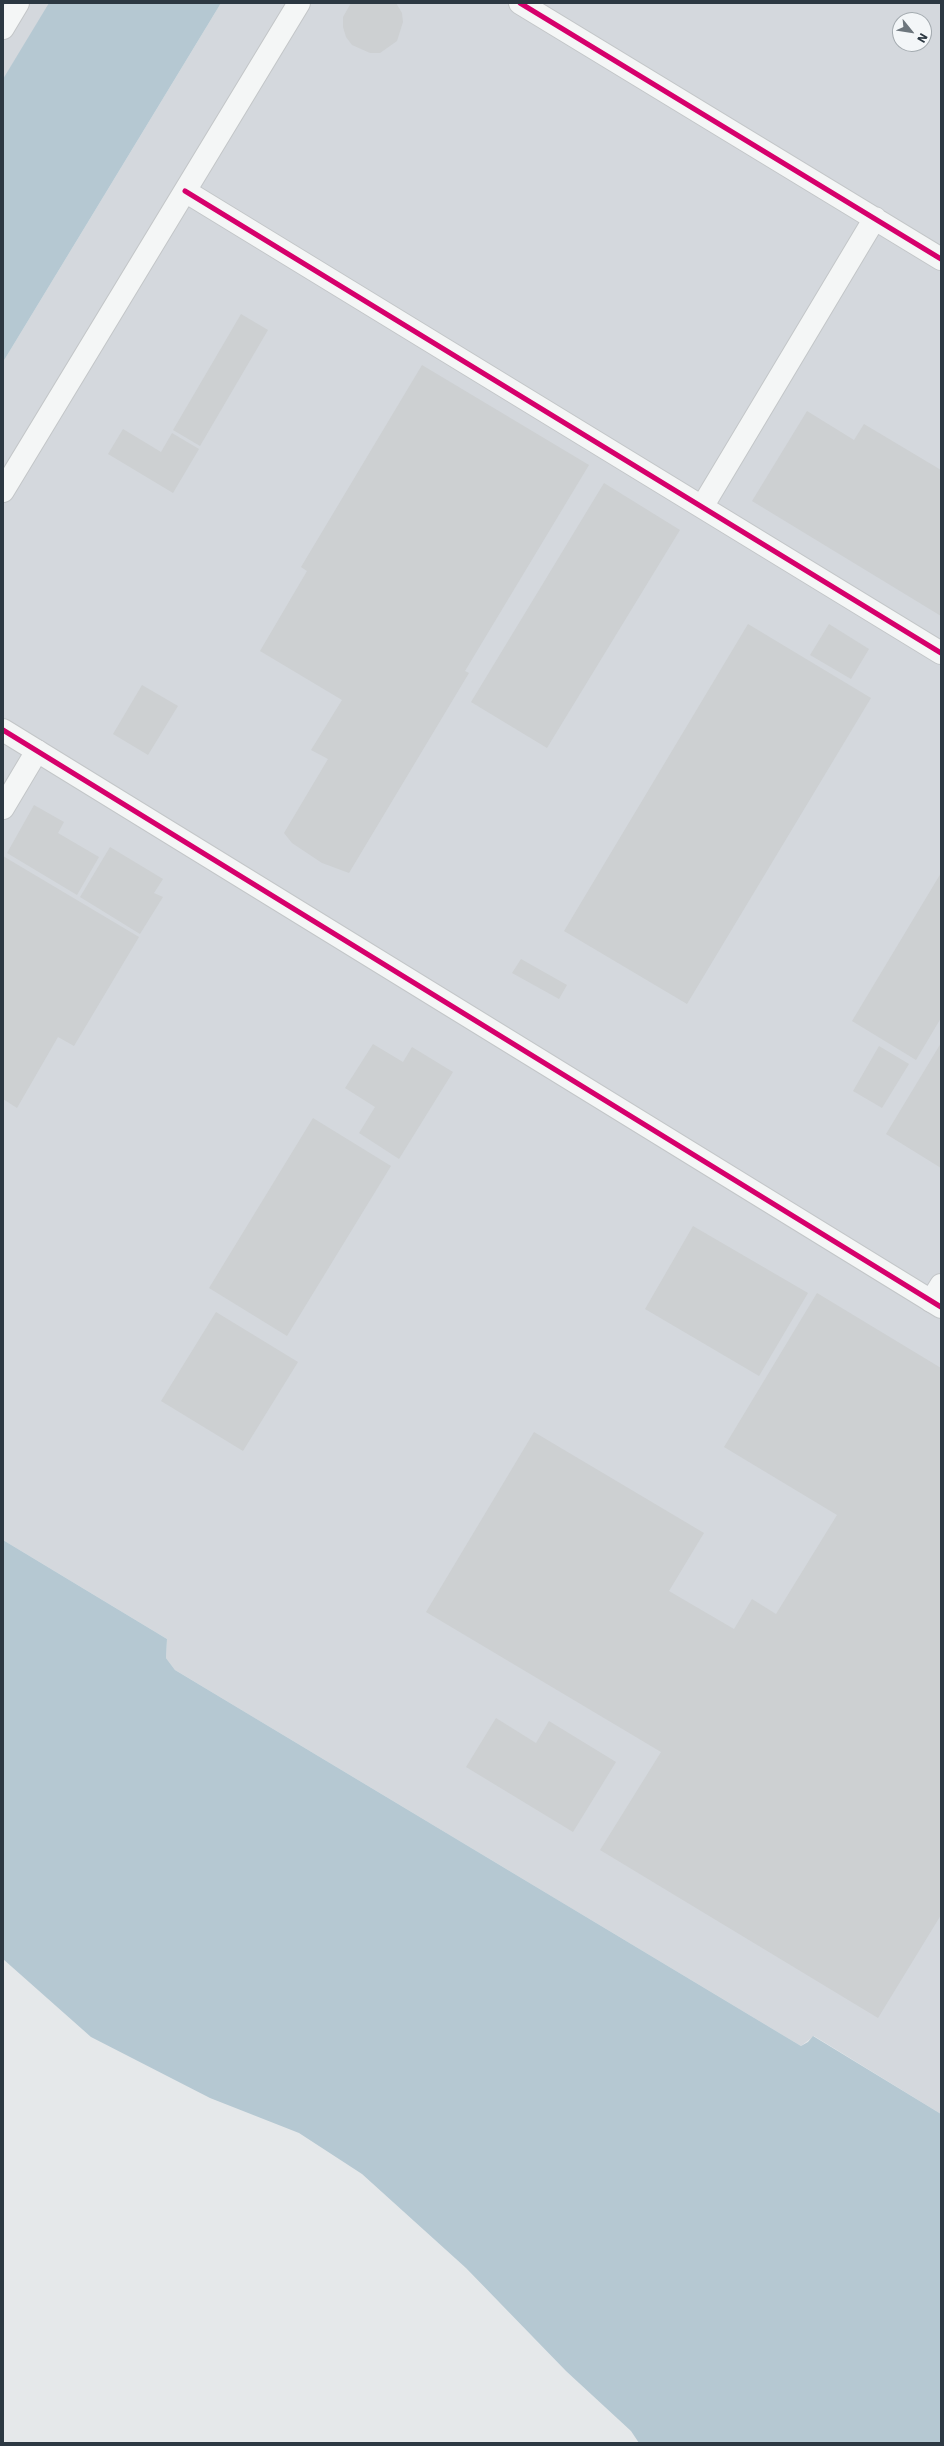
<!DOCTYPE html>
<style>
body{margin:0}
#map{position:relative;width:944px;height:2446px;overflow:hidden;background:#e5e8ea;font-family:"DejaVu Sans",sans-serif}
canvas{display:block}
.frame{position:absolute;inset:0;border:4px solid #2c3842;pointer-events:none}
.north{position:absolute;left:892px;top:12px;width:40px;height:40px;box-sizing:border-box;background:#f3f6f8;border:1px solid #a3aaaf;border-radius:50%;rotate:120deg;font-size:11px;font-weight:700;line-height:16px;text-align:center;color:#2c3842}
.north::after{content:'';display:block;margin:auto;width:14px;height:18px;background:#6d767d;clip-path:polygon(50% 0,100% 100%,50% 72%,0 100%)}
</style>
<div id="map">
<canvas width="944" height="2446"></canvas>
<div class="frame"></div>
<div class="north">N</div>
</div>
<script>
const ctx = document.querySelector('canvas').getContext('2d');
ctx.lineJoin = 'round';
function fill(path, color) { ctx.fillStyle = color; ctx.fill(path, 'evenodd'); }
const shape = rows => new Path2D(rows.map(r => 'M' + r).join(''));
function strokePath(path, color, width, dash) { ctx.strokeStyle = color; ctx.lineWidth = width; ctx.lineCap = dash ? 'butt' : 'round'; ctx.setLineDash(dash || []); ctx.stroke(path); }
fill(shape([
 [3,3,50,3,3,80],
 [221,3,941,3,941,2114,814,2036,801,2046,175,1670,166,1658,167,1639,3,1540,3,362],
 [900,20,924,20,924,44,900,44]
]), '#d4d8dd');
fill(shape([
 [49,3,221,3,3,362,3,79],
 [3,1540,167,1639,166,1658,175,1670,801,2046,808,2042,813,2036,941,2114,941,2443,639,2443,631,2431,566,2371,466,2268,362,2174,299,2133,210,2098,91,2037,3,1959]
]), '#b5c8d2');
fill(shape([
 [351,3,396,3,402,13,403,22,397,41,380,53,370,53,352,45,346,37,343,27,343,17],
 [241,314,268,330,200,446,173,430],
 [422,365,589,465,465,671,469,673,349,873,322,863,292,843,284,833,328,759,311,750,342,700,260,651,307,571,301,567],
 [807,411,854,440,864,424,941,470,941,616,752,501],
 [123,429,161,452,172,433,199,449,173,493,108,454],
 [604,483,680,530,547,748,471,702],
 [748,624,871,698,687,1004,564,931],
 [829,624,869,649,851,679,810,655],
 [142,685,178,706,148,755,113,734],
 [34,805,64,822,58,833,99,857,77,895,7,853],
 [110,847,163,879,154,893,163,897,140,934,80,897],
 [3,856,139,937,74,1046,58,1037,17,1108,3,1099],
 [941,873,941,1018,916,1060,852,1021],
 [521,959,567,985,559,999,512,973],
 [941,1043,941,1168,886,1134],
 [373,1044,403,1062,412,1047,453,1072,399,1159,359,1133,375,1107,345,1088],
 [879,1046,909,1064,882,1108,853,1091],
 [313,1118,391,1166,287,1336,209,1288],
 [693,1226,808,1293,759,1376,645,1309],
 [817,1293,941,1368,941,1915,878,2018,600,1850,661,1752,426,1612,534,1432,704,1533,669,1591,734,1629,752,1599,776,1614,837,1515,724,1447],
 [216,1312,298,1362,243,1451,161,1401],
 [496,1718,536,1743,549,1721,616,1762,573,1832,466,1767]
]), '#cdd0d2');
const minor = shape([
 [520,3,941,259],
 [3,28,18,3],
 [185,191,941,653],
 [3,491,299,3],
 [702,507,875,218],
 [3,808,37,751],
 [931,1301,941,1285]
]);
const tertiary = shape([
 [3,730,941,1307]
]);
strokePath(minor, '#c3c6c8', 24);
strokePath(tertiary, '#c3c6c8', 24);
strokePath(minor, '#f4f6f6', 22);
strokePath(tertiary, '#f4f6f6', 22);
strokePath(shape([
 [520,3,941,259],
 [185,191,941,653],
 [3,730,941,1307]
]), '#d6006c', 5);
</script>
